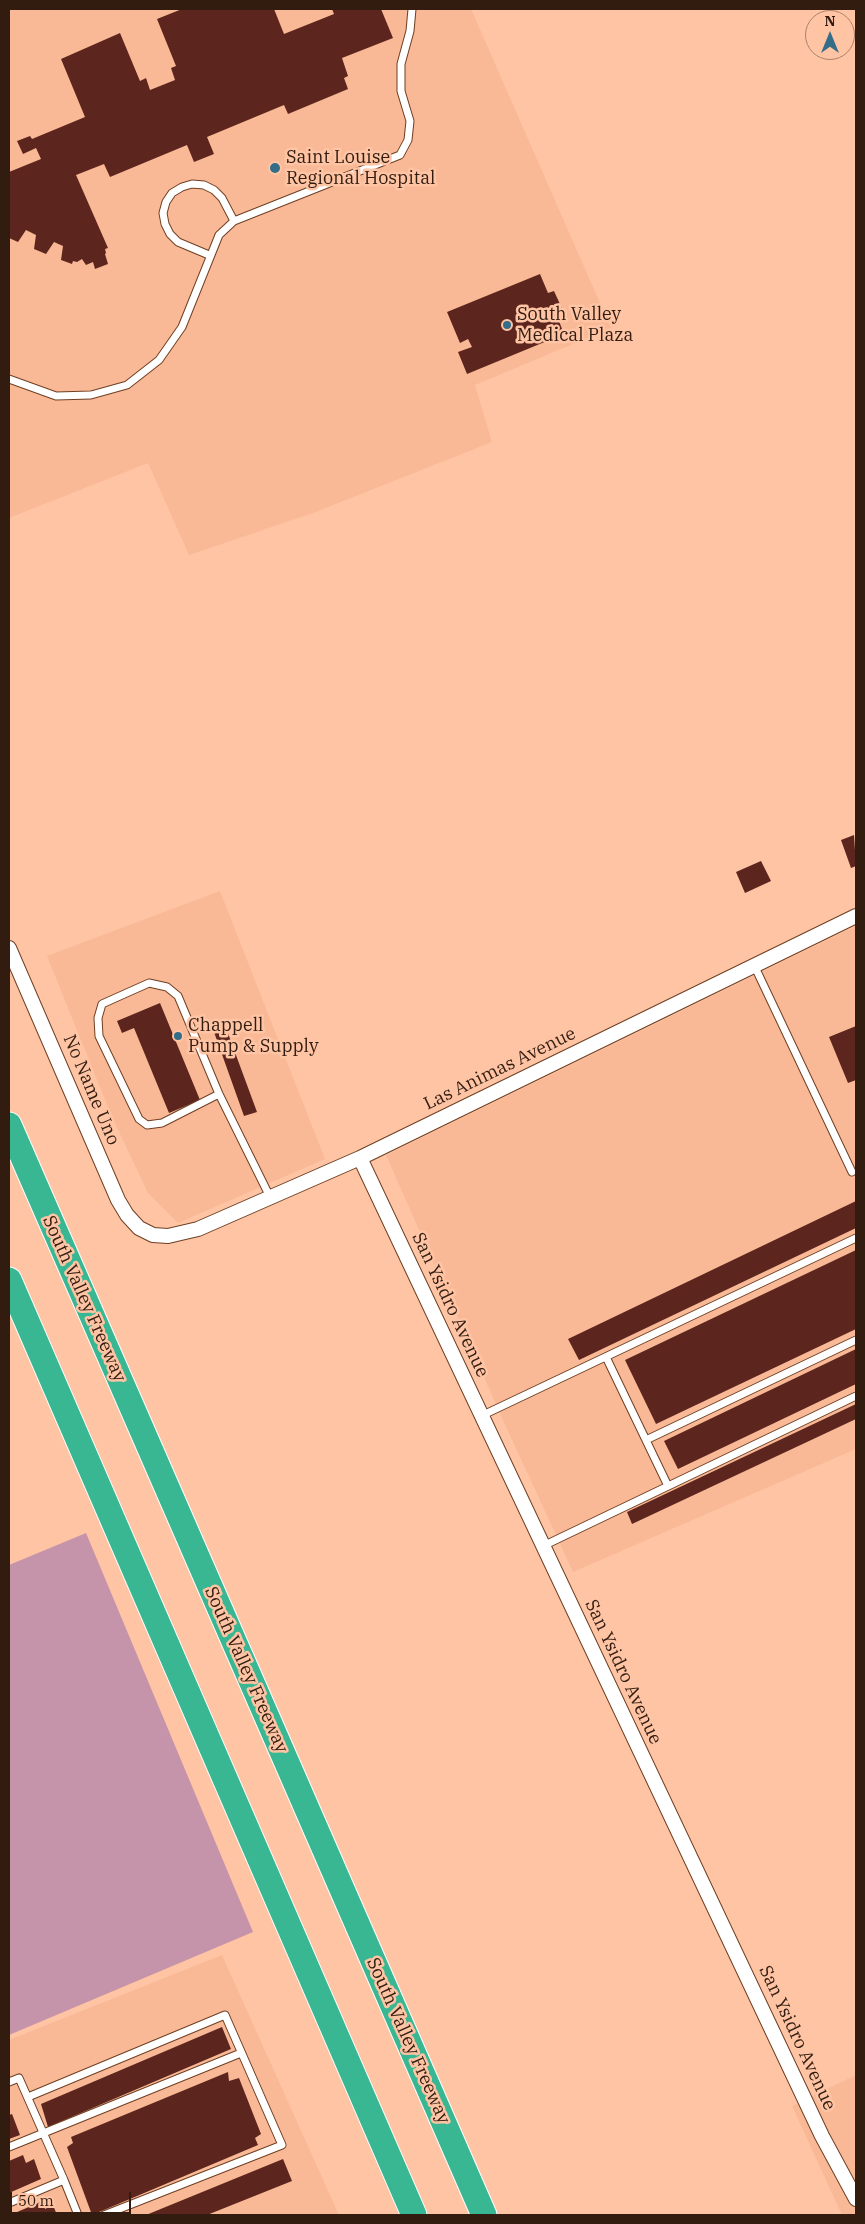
<!DOCTYPE html>
<style>
body{margin:0}
#map{position:relative;width:865px;height:2224px;overflow:hidden;background:#fec4a4;font-family:"IBM Plex Serif",serif}
canvas{display:block}
.frame{position:absolute;inset:0;border:10px solid #321c10;pointer-events:none}
.north{position:absolute;left:805px;top:10px;width:50px;height:50px;box-sizing:border-box;background:#fec4a4;border:1px solid #ac8169;border-radius:50%;rotate:0deg;font-size:14px;font-weight:700;line-height:20px;text-align:center;color:#321c10}
.north::after{content:'';display:block;margin:auto;width:18px;height:22px;background:#346d87;clip-path:polygon(50% 0,100% 100%,50% 72%,0 100%)}
.scale{position:absolute;left:10px;top:2192px;width:121px;height:22px;box-sizing:border-box;border:2px solid #321c10;border-top:0;padding-left:6px;font-size:15px;line-height:18px;white-space:nowrap;color:#321c10;-webkit-text-stroke:4px #fec4a4;paint-order:stroke}
</style>
<div id="map">
<canvas width="865" height="2224"></canvas>
<div class="frame"></div>
<div class="north">N</div>
<div class="scale">50 m</div>
</div>
<script>
const ctx = document.querySelector('canvas').getContext('2d');
ctx.lineJoin = 'round';
function fill(path, color) { ctx.fillStyle = color; ctx.fill(path, 'evenodd'); }
const shape = rows => new Path2D(rows.map(r => 'M' + r).join(''));
function strokePath(path, color, width, dash) { ctx.strokeStyle = color; ctx.lineWidth = width; ctx.lineCap = dash ? 'butt' : 'round'; ctx.setLineDash(dash || []); ctx.stroke(path); }
function drawText(font, color, halo, rows, align = 'center') {
  ctx.font = font + ' "IBM Plex Serif",serif'; ctx.lineWidth = 5; ctx.setLineDash([]); ctx.textBaseline = 'middle'; ctx.strokeStyle = halo; ctx.fillStyle = color; for (const [text, x, y, turn = 0] of rows) {
    ctx.save(); ctx.translate(x, y); ctx.rotate((+turn || 0) * Math.PI / 180); ctx.textAlign = isNaN(turn) ? turn : align; if (halo) ctx.strokeText(text, 0, 0); ctx.fillText(text, 0, 0); ctx.restore();
  }
}
fill(shape([
 [9,9,471,9,611,328,475,385,492,442,313,513,189,555,148,463,9,518],
 [220,891,325,1159,178,1223,148,1193,112,1117,47,956],
 [856,926,856,1449,573,1572,502,1418,386,1155],
 [222,1955,339,2215,9,2215,9,2040],
 [856,2075,856,2215,842,2215,792,2106]
]), '#fab996');
fill(shape([
 [86,1533,253,1932,9,2035,9,1565]
]), '#c594aa');
fill(shape([
 [182,9,274,9,284,34,334,14,332,9,381,9,393,38,342,58,348,76,344,78,348,89,288,114,284,105,207,137,214,154,194,162,187,145,110,177,104,164,76,175,108,248,105,249,106,253,105,254,108,264,95,269,93,262,86,265,82,259,77,262,73,261,72,264,61,260,63,246,54,242,46,254,34,249,36,235,26,230,18,242,9,238,9,172,41,159,36,148,23,154,17,141,30,136,32,139,85,117,61,59,120,33,140,81,146,78,150,90,175,80,171,68,176,66,157,19],
 [540,274,548,293,554,291,564,313,557,316,564,334,467,374,458,352,472,347,468,339,460,343,447,312],
 [854,835,856,866,851,868,841,840],
 [761,861,771,881,745,893,736,872],
 [160,1003,200,1100,169,1113,134,1028,122,1033,117,1021],
 [856,1026,856,1080,848,1083,829,1037],
 [226,1028,257,1112,244,1116,214,1032],
 [856,1201,856,1228,579,1360,568,1339],
 [856,1250,856,1329,656,1424,625,1360],
 [856,1349,856,1384,678,1469,664,1441],
 [856,1404,856,1419,632,1524,627,1512],
 [222,2027,231,2049,48,2127,41,2104],
 [228,2072,229,2081,239,2078,261,2134,255,2138,258,2145,92,2215,67,2147,73,2143,71,2137],
 [12,2114,20,2135,9,2139,9,2115],
 [23,2155,26,2163,34,2159,41,2179,9,2193,9,2161],
 [283,2159,292,2181,207,2215,146,2215],
 [43,2201,45,2209,53,2205,57,2215,10,2215]
]), '#5c251e');
const lane = shape([
 [209,255,178,242,170,234,165,224,163,213,166,202,172,193,182,187,192,184,204,185,214,190,222,198,234,221],
 [9,379,56,396,91,395,127,385,159,360,182,327,219,235,234,221,400,155,408,140,410,121,401,91,401,64,410,31,412,9],
 [754,965,852,1172],
 [219,1094,162,1123,147,1125,139,1119,99,1036,98,1018,102,1004,149,983,167,987,178,996,219,1094,270,1197],
 [606,1357,668,1486],
 [481,1416,856,1238],
 [646,1440,856,1340],
 [543,1546,856,1396],
 [9,2082,19,2078,64,2180],
 [28,2097,225,2015,282,2145,104,2215],
 [9,2147,241,2053],
 [9,2203,64,2180,78,2215]
]);
const street = shape([
 [9,948,118,1200,127,1215,139,1228,153,1235,168,1236,198,1229,360,1158,856,916],
 [360,1158,822,2136,856,2199]
]);
const highway = shape([
 [9,1125,484,2215],
 [9,1280,414,2215]
]);
strokePath(lane, '#6f3f22', 9);
strokePath(street, '#6f3f22', 16);
strokePath(highway, '#fff', 27);
strokePath(lane, '#fff', 7);
strokePath(street, '#fff', 14);
strokePath(highway, '#39b793', 25);
for (const [x, y, r, color] of [
 [275,168,6,"#346d87"],
 [507,325,5,"#346d87"],
 [178,1036,5,"#346d87"]
]) { const dot = new Path2D(); dot.arc(x, y, r, 0, 2 * Math.PI); ctx.fillStyle = color; ctx.fill(dot); strokePath(dot, '#fec4a4', 2); }
drawText('18px', '#321c10', '#fec4a4', [
 ["Saint Louise",286,158],
 ["Regional Hospital",286,179],
 ["South Valley",517,315],
 ["Medical Plaza",517,336],
 ["Chappell",188,1026],
 ["Pump & Supply",188,1047]
], 'left');
drawText('18px', '#321c10', '#fec4a4', [
 ["Las Animas Avenue",500,1069,-26],
 ["No Name Uno",91,1090,67],
 ["South Valley Freeway",84,1299,66],
 ["San Ysidro Avenue",450,1305,65],
 ["South Valley Freeway",246,1670,66],
 ["San Ysidro Avenue",623,1672,65],
 ["San Ysidro Avenue",797,2038,65],
 ["South Valley Freeway",408,2041,66]
]);
</script>
